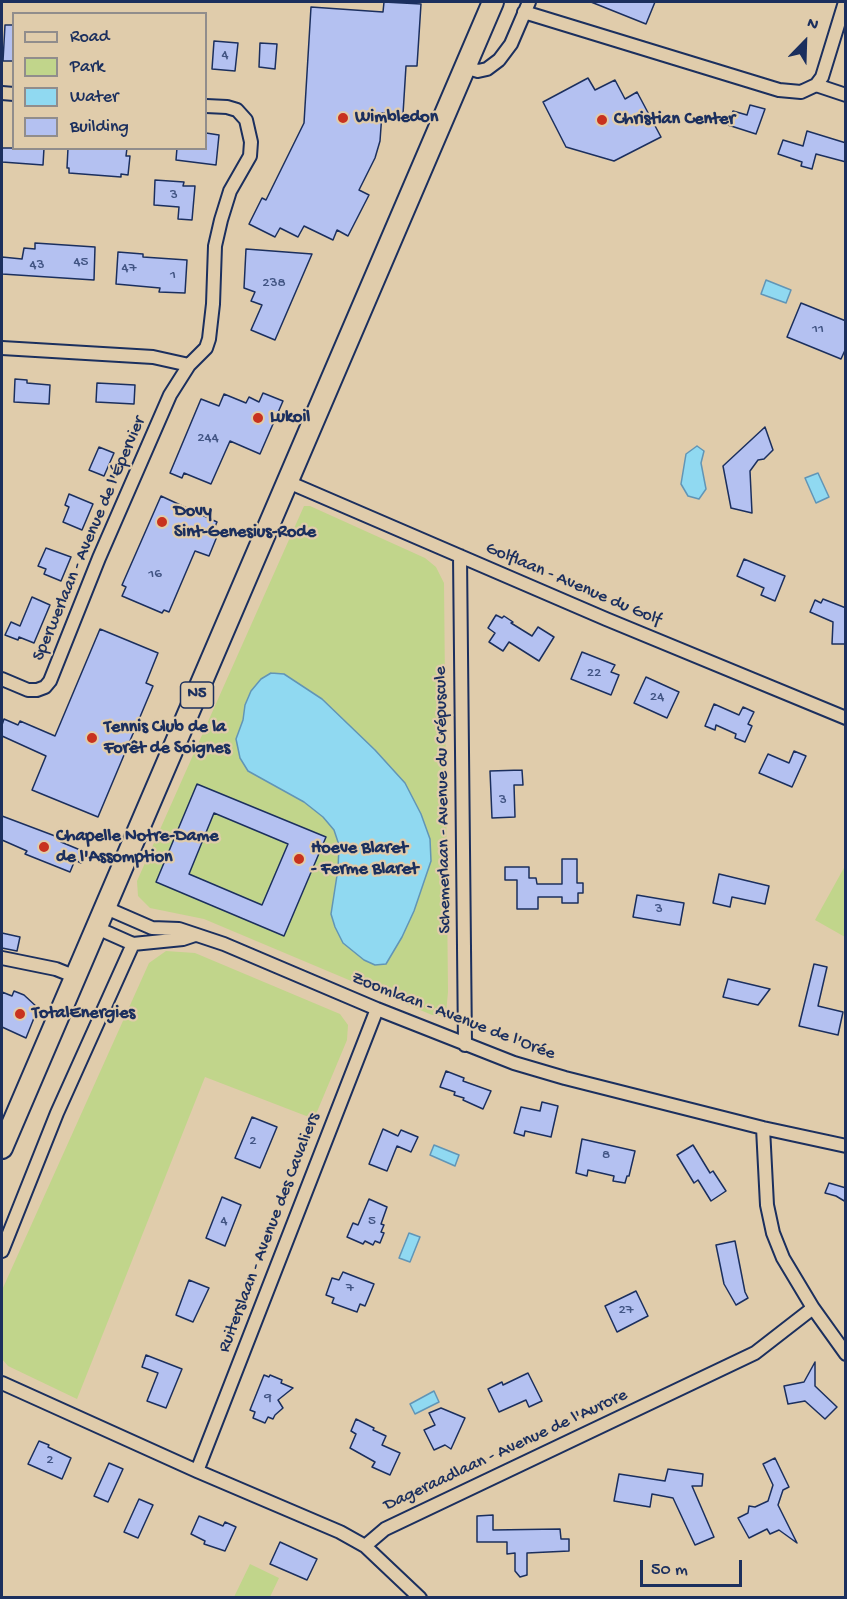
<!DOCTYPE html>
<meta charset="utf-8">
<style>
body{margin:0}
#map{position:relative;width:847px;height:1599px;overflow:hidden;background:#e0ccab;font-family:"Gochi Hand",sans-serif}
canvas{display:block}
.frame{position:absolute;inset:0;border:3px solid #1b2f5e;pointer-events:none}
.legend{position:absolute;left:12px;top:12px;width:195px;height:138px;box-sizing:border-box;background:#e0ccab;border:2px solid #918d8c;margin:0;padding:8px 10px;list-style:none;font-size:18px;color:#1b2f5e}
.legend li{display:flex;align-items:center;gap:12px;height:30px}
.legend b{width:30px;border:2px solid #918d8c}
.north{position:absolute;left:775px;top:12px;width:60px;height:60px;-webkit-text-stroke:4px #e0ccab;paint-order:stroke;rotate:23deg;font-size:16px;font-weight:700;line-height:24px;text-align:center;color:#1b2f5e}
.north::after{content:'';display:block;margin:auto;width:21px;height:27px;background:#1b2f5e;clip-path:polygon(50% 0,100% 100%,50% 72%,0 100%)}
.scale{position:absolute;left:640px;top:1560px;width:102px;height:27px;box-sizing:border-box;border:3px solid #1b2f5e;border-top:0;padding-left:8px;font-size:18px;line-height:21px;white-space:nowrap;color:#1b2f5e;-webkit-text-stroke:4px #e0ccab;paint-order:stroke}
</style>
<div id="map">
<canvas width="847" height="1599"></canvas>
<div class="frame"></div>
<ul class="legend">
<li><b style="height:8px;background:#e0ccab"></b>Road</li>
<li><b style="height:16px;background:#c1d58b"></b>Park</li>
<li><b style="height:16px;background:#90d9f1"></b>Water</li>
<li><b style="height:16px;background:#b4c1f1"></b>Building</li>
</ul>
<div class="north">N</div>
<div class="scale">50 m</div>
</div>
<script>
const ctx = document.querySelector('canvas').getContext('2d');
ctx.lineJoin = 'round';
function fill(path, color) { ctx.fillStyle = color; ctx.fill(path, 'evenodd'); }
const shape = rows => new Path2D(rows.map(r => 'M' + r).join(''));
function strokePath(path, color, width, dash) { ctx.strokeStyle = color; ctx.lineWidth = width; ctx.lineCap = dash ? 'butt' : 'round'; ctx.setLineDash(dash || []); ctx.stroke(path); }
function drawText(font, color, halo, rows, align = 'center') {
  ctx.font = font + ' "Gochi Hand",sans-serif'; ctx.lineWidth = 4.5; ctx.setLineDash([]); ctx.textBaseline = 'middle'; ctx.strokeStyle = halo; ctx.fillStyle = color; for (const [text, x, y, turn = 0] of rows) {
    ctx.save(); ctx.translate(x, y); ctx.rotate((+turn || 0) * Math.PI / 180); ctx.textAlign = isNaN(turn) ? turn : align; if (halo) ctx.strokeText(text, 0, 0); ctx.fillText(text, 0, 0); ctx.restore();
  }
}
fill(shape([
 [304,506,310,506,425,558,436,567,444,583,448,992,446,1013,440,1016,432,1015,204,919,150,908,138,896,137,881],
 [845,866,845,937,815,920],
 [166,951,195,953,340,1014,348,1025,347,1040,314,1119,205,1077,77,1399,8,1366,2,1359,2,1290,149,963],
 [250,1564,279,1578,270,1597,234,1597]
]), '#c1d58b');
const water = shape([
 [766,280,791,290,786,303,761,294,766,280],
 [697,446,704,451,701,463,706,489,699,499,688,496,681,484,686,454,697,446],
 [818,473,829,497,816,503,805,478,818,473],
 [271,673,284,674,322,699,375,750,405,783,421,814,430,839,431,861,414,911,402,937,386,964,375,965,364,960,343,943,335,927,331,914,338,869,339,845,334,830,323,817,304,802,248,771,240,758,236,739,243,720,245,705,251,691,261,679,271,673],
 [434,1145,459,1155,455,1166,430,1155,434,1145],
 [409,1233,420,1237,410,1262,399,1258,409,1233],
 [434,1391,439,1402,415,1414,410,1404,434,1391]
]);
fill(water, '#90d9f1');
strokePath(water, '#6195b6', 1.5);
const building = shape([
 [384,2,421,4,417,66,406,66,403,114,382,113,380,141,375,158,359,190,369,195,348,236,337,230,333,240,304,226,298,237,280,228,275,237,249,224,262,198,266,200,304,123,311,7,383,12,384,2],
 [591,2,655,2,646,24,591,2],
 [5,25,14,25,14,61,3,61,5,25],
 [214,41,238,43,235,71,212,69,214,41],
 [260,43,277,44,275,69,259,67,260,43],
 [588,78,595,90,615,80,625,99,637,92,661,137,614,161,566,147,543,102,588,78],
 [750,105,765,109,756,134,728,125,733,111,747,115,750,105],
 [807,131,846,143,846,162,816,154,812,169,801,166,802,162,778,154,783,140,803,146,807,131],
 [206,133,219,135,216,165,176,160,177,148,206,148,206,133],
 [2,148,44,148,43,165,2,162,2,148],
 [68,148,127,148,126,156,130,156,128,175,121,174,121,177,69,173,69,168,67,168,68,148],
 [155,180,184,182,183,186,195,186,192,220,178,219,179,207,154,205,155,180],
 [35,243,95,247,94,280,2,274,2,257,22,259,24,248,35,249,35,243],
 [246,249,312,254,275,340,251,330,262,305,251,301,255,292,244,288,246,249],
 [118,252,143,254,143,257,187,260,185,293,159,292,160,288,116,284,118,252],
 [801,303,846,321,846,348,841,359,787,337,801,303],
 [15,379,27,380,27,383,50,385,49,404,14,402,15,379],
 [97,383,135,385,134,404,96,402,97,383],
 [263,393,283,401,260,454,230,441,211,484,184,473,182,478,170,473,201,399,219,406,224,394,246,403,249,397,259,402,263,393],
 [765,427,773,450,764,459,758,460,750,471,752,513,731,508,723,466,765,427],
 [99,447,114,453,104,476,89,470,99,447],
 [69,494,93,504,82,530,63,522,69,507,65,505,69,494],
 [161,496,217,522,213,531,218,534,209,556,195,551,169,612,164,610,162,613,122,596,126,587,122,585,161,496],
 [46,548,71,557,61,581,44,574,46,569,38,566,46,548],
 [744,559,785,576,775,601,761,595,764,588,737,576,744,559],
 [32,597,50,605,34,643,19,637,18,640,5,635,11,622,20,626,32,597],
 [823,599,846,608,846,644,832,644,833,622,810,612,815,600,821,603,823,599],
 [496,615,502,618,504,616,513,622,511,623,532,636,538,627,554,637,539,661,509,642,503,651,489,642,495,633,488,628,496,615],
 [100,629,158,653,146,683,153,686,98,817,32,790,46,756,2,736,2,725,4,719,18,725,20,721,55,736,100,629],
 [582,652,615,665,611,672,619,675,611,695,571,679,582,652],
 [646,677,679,692,667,718,634,703,646,677],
 [714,704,739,715,743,707,754,712,748,724,752,726,745,742,735,738,736,734,716,725,715,730,705,726,714,704],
 [794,751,806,756,792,787,759,773,768,754,789,763,794,751],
 [522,770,523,785,514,785,515,817,492,818,490,771,522,770],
 [197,784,326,837,284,936,156,882,197,784],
 [214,813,288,844,262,905,189,874,214,813],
 [2,816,63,839,61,842,85,852,81,863,75,860,70,872,25,854,27,851,2,840,2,816],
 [562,859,577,859,577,883,583,883,583,893,578,893,578,903,562,903,562,897,538,897,538,909,517,909,517,880,505,880,505,867,529,867,529,878,536,878,537,884,562,884,562,859],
 [719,874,769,886,765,904,732,897,730,907,713,903,719,874],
 [637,895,684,903,680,925,633,917,637,895],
 [2,933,20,937,17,951,2,948,2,933],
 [814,964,827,967,818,1006,843,1012,838,1035,799,1026,814,964],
 [728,979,770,989,758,1005,723,997,728,979],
 [14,991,24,995,38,1008,26,1038,2,1027,2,992,12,996,14,991],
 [446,1071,464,1078,463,1081,491,1091,483,1109,463,1100,464,1098,454,1095,455,1092,440,1087,446,1071],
 [542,1102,558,1106,551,1137,525,1131,524,1136,514,1133,521,1107,540,1111,542,1102],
 [252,1117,277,1127,260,1168,235,1158,252,1117],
 [383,1129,398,1136,401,1130,418,1137,411,1152,397,1146,387,1171,369,1164,383,1129],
 [582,1139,635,1151,629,1176,627,1176,625,1183,613,1181,614,1176,588,1170,587,1176,576,1173,582,1139],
 [693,1145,710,1173,713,1171,726,1191,711,1201,698,1180,694,1183,677,1155,693,1145],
 [829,1183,846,1188,846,1202,836,1196,825,1193,829,1183],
 [222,1197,241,1205,225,1246,206,1238,222,1197],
 [369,1199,387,1207,381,1224,384,1225,381,1232,384,1233,380,1243,375,1241,373,1245,365,1241,363,1244,347,1237,353,1223,358,1225,369,1199],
 [735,1241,745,1292,748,1298,736,1305,724,1284,716,1245,735,1241],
 [343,1272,374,1284,365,1306,360,1304,357,1312,332,1303,334,1298,326,1295,332,1278,339,1280,343,1272],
 [189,1280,209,1288,193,1322,176,1315,189,1280],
 [636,1291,648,1316,617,1332,605,1306,636,1291],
 [146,1355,182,1369,166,1408,147,1401,158,1373,142,1367,146,1355],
 [815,1362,815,1386,837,1407,825,1419,805,1401,788,1404,784,1386,804,1382,815,1362],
 [528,1373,542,1401,529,1407,526,1400,499,1412,488,1389,502,1382,503,1385,528,1373],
 [264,1375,269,1377,270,1375,282,1380,281,1383,293,1388,278,1400,283,1408,275,1415,273,1419,268,1417,265,1423,253,1418,255,1412,250,1410,264,1375],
 [441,1408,465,1418,451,1449,445,1445,434,1450,424,1430,435,1425,429,1413,441,1408],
 [356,1419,374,1428,373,1430,386,1436,382,1445,400,1453,390,1475,372,1467,375,1462,350,1448,356,1434,351,1431,356,1419],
 [39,1441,49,1445,48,1447,71,1458,62,1479,28,1464,39,1441],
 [775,1458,789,1487,783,1490,778,1505,797,1543,779,1530,770,1534,767,1529,749,1538,738,1518,748,1513,749,1506,755,1507,768,1501,773,1485,763,1464,775,1458],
 [109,1463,123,1469,108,1502,94,1496,109,1463],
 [668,1469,703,1474,702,1486,692,1486,714,1537,695,1545,673,1498,652,1494,650,1507,614,1501,619,1474,665,1481,668,1469],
 [139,1499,153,1505,138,1538,124,1532,139,1499],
 [493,1515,493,1530,560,1529,561,1539,569,1539,569,1551,527,1553,527,1575,520,1577,515,1571,515,1553,507,1554,507,1542,477,1542,477,1516,493,1515],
 [199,1516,223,1526,225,1522,236,1527,225,1551,204,1544,205,1541,191,1534,199,1516],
 [280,1542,317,1559,307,1580,270,1564,280,1542]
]);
fill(building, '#b4c1f1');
strokePath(building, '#1b2f5e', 1.5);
const minor = shape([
 [524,12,779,90,801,92,816,85,822,77,845,2],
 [465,67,478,71,487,69,499,60,511,44,529,2],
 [816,85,846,95],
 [2,93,14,94],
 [2,348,153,357,189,365],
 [288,482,606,619,846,718],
 [460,556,465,1045],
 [2,679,28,690,37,690,45,687,50,681,99,558,170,395,189,365,206,348,209,339,213,304,215,246,221,220,230,191,250,156,251,142,246,120,237,110,227,107,206,106],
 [106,908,152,928,179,929,224,944,377,1009,514,1063,565,1078,763,1128,846,1146],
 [97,928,133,944,183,939,195,935],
 [2,958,56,969,76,977],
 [2,1251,57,1113,133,944],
 [813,1308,846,1354],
 [2,1383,197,1471,340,1532,365,1546,385,1529,755,1353,813,1308,783,1258,773,1233,767,1205,763,1128],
 [197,1471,377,1009],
 [365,1546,420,1598]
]);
const primary = shape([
 [2,1148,493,2]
]);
strokePath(minor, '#1b2f5e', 16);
strokePath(primary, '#1b2f5e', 24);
strokePath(minor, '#e0ccab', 12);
strokePath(primary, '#e0ccab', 20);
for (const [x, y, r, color] of [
 [343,118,6,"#c8321e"],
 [602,120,6,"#c8321e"],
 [258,418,6,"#c8321e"],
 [162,522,6,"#c8321e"],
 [92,738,6,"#c8321e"],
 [44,847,6,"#c8321e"],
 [299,859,6,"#c8321e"],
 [20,1014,6,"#c8321e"]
]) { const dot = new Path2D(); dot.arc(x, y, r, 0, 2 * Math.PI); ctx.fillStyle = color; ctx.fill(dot); strokePath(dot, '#e0ccab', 2); }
drawText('15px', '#415483', null, [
 ["4",225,56],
 ["3",174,196],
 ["45",81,263],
 ["43",37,266],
 ["47",129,269],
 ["1",173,276],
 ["238",274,284],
 ["11",818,330],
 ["244",208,439],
 ["16",155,575],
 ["22",594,674],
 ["24",657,698],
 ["3",503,801],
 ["3",659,910],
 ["2",253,1142],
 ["8",606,1156],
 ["4",224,1222],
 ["5",372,1222],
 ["7",350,1289],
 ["27",626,1311],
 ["9",268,1399],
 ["2",50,1461]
]);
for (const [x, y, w] of [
 [197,695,33]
]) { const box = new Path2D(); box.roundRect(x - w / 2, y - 13, w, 26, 4.5); ctx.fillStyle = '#e0ccab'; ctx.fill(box); strokePath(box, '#1b2f5e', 1.5); }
drawText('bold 16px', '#1b2f5e', null, [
 ["N5",197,695]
]);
drawText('bold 18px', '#1b2f5e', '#e0ccab', [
 ["Wimbledon",355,118],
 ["Christian Center",614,120],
 ["Lukoil",270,418],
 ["Dovy",174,512],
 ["Sint-Genesius-Rode",174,533],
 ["Tennis Club de la",104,728],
 ["Forêt de Soignes",104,749],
 ["Chapelle Notre-Dame",56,837],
 ["de l'Assomption",56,858],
 ["Hoeve Blaret",311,849],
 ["- Ferme Blaret",311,870],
 ["TotalEnergies",32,1014]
], 'left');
drawText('18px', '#1b2f5e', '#e0ccab', [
 ["Sperwerlaan - Avenue de l'Épervier",90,539,-67],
 ["Golflaan - Avenue du Golf",573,585,23],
 ["Schemerlaan - Avenue du Crépuscule",444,800,-91],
 ["Zoomlaan - Avenue de l'Orée",453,1017,21],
 ["Ruiterslaan - Avenue des Cavaliers",270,1233,-69],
 ["Dageraadlaan - Avenue de l'Aurore",506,1451,-25]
]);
</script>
